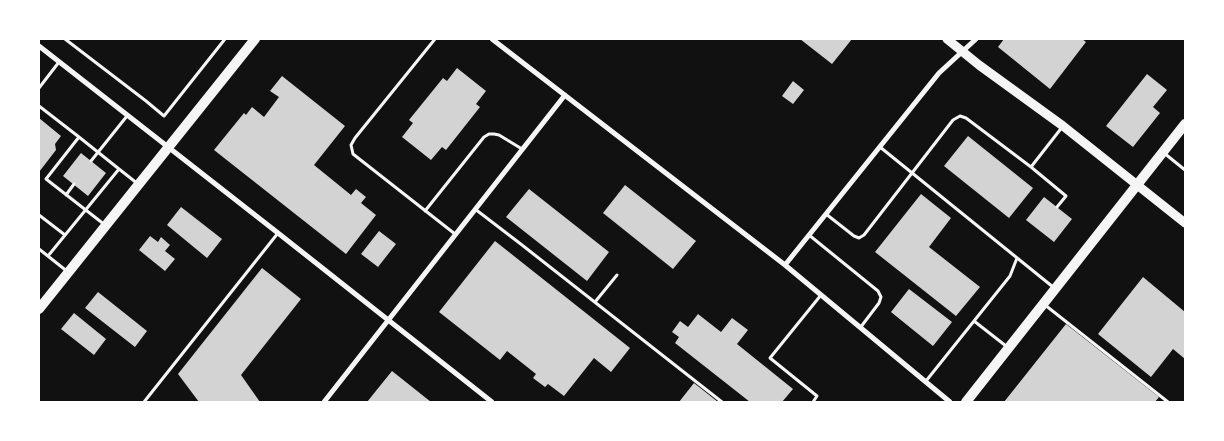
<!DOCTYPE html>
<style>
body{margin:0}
#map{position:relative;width:1224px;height:441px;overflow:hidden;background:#111;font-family:"Exo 2",sans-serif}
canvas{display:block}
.frame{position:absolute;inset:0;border:40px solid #fff;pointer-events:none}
</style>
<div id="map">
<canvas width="1224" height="441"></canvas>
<div class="frame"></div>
</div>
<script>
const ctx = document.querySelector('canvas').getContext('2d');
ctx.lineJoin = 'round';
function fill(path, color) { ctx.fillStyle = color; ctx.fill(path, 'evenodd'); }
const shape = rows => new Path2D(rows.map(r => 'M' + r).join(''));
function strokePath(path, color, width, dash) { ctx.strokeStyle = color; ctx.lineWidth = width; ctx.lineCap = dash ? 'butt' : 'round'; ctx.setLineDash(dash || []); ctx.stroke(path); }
fill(shape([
 [800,39,852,39,832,64],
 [1004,39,1082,39,1086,42,1050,89,998,47],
 [457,68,486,91,476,104,480,107,446,150,442,147,431,160,402,137,413,123,409,120,443,78,447,81],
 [1147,74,1167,90,1153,107,1160,113,1133,147,1106,126],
 [282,76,345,126,314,165,351,195,356,189,366,197,361,203,376,215,346,254,214,150,244,113,246,115,252,107,264,117,279,97,270,91],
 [793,81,804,90,793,104,782,96],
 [39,118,61,136,55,144,56,150,39,172],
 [968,136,1033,188,1009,218,944,166],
 [81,153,106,173,88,196,63,176],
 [625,185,696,241,673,269,603,213],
 [529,189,609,252,587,281,506,217],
 [921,194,951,218,929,247,980,287,956,316,875,252],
 [1044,197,1072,219,1054,242,1026,220],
 [181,207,222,239,207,258,167,225],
 [379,231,396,244,378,267,361,254],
 [150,236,158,242,161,237,170,245,165,251,175,259,165,271,139,250],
 [495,241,630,348,611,372,594,358,564,396,548,384,545,387,533,378,536,374,507,351,500,360,439,312],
 [262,268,301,299,241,375,260,402,199,402,178,374],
 [1143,277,1185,312,1185,359,1173,349,1151,377,1098,334],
 [909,289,952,322,933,346,891,312],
 [98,292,147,331,135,347,85,308],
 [74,313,106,339,94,355,61,329],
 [698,314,721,332,732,318,748,330,737,344,793,389,782,402,750,402,675,343,679,337,672,332,680,321,688,327],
 [1066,324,1159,397,1155,402,1004,402],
 [392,371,431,402,367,402],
 [694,383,718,402,679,402]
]), '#d3d3d3');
strokePath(shape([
 [65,39,146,101,164,116,225,39]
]), '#f5f5f5', 3);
strokePath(shape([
 [435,39,355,138,351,145,353,154,455,234],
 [39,88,59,62],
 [39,106,79,137,46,179,105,225],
 [79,137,119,169],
 [880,147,1053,287],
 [1164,153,1185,170],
 [91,161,127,116],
 [1031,167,1063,126],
 [66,195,74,184],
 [475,209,522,245,722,402],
 [425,211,484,137,489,134,494,134,499,135,522,149],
 [826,214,854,236,859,238,864,235,953,120,960,116,966,118,1031,167,1066,196,1057,207],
 [39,215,65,235],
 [809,235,878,291,881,297,879,303,860,328],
 [39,249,68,272],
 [48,256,119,169,138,184],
 [595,302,617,275],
 [1045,305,1168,402],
 [974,321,1006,346],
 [926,381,1010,276,1017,258],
 [144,402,278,233],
 [813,402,817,396,770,358,821,295]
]), '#f5f5f5', 3);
strokePath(shape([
 [492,39,785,265,950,402],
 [39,46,278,233,492,402],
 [785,265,939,73,976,39],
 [324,402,565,95]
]), '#f5f5f5', 5);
strokePath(shape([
 [947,39,979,65,1063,126,1185,223]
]), '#f5f5f5', 9);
strokePath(shape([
 [39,309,255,39],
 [966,402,1185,124]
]), '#f5f5f5', 10);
</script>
